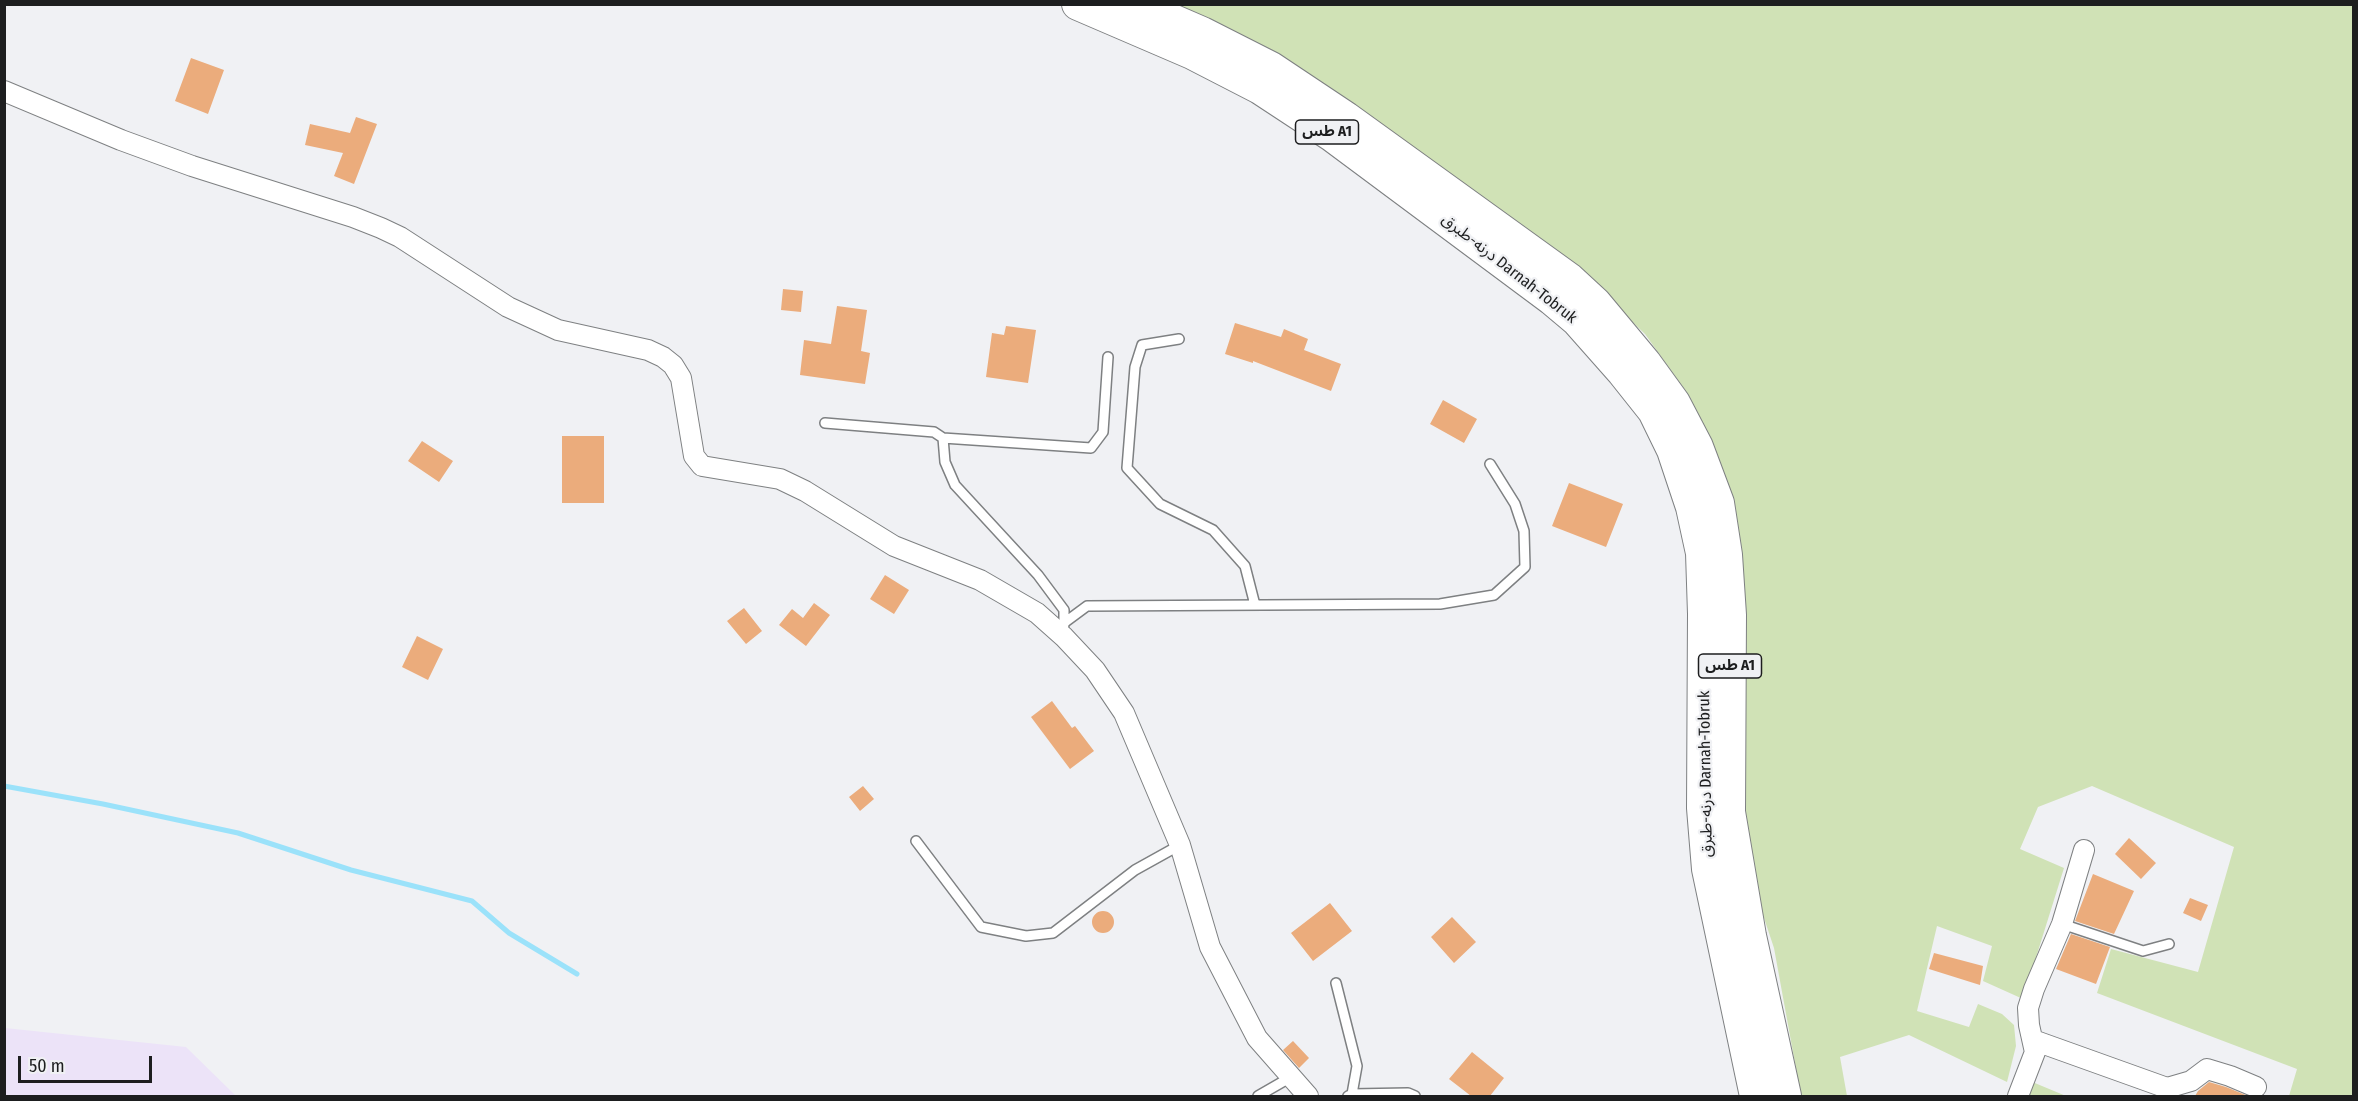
<!DOCTYPE html>
<meta charset="utf-8">
<style>
body{margin:0}
#map{position:relative;width:2358px;height:1101px;overflow:hidden;background:#f0f1f4;font-family:"Fira Sans Condensed",sans-serif}
canvas{display:block}
.frame{position:absolute;inset:0;border:6px solid #1d1e1f;pointer-events:none}
.scale{position:absolute;left:18px;top:1056px;width:134px;height:27px;box-sizing:border-box;border:3px solid #1d1e1f;border-top:0;padding-left:8px;font-size:18px;line-height:21px;white-space:nowrap;color:#1d1e1f;-webkit-text-stroke:4px #f0f1f4;paint-order:stroke}
</style>
<div id="map">
<canvas width="2358" height="1101"></canvas>
<div class="frame"></div>
<div class="scale">50 m</div>
</div>
<script>
const ctx = document.querySelector('canvas').getContext('2d');
ctx.lineJoin = 'round';
function fill(path, color) { ctx.fillStyle = color; ctx.fill(path, 'evenodd'); }
const shape = rows => new Path2D(rows.map(r => 'M' + r).join(''));
function strokePath(path, color, width, dash) { ctx.strokeStyle = color; ctx.lineWidth = width; ctx.lineCap = dash ? 'butt' : 'round'; ctx.setLineDash(dash || []); ctx.stroke(path); }
function drawText(font, color, halo, rows, align = 'center') {
  ctx.font = font + ' "Fira Sans Condensed","Noto Sans Arabic",sans-serif'; ctx.lineWidth = 4.5; ctx.setLineDash([]); ctx.textBaseline = 'middle'; ctx.strokeStyle = halo; ctx.fillStyle = color; for (const [text, x, y, turn = 0] of rows) {
    ctx.save(); ctx.translate(x, y); ctx.rotate((+turn || 0) * Math.PI / 180); ctx.textAlign = isNaN(turn) ? turn : align; if (halo) ctx.strokeText(text, 0, 0); ctx.fillText(text, 0, 0); ctx.restore();
  }
}
fill(shape([
 [5,1028,186,1047,236,1096,5,1096]
]), '#ece3f8');
fill(shape([
 [1151,5,2353,5,2353,1096,2289,1096,2297,1069,2097,993,2111,949,2198,972,2234,847,2092,786,2038,807,2020,849,2064,868,2023,999,1983,981,1992,946,1937,926,1917,1011,1969,1027,1978,1004,2002,1014,2014,1025,2016,1046,2007,1082,1909,1035,1840,1057,1847,1096,1801,1096,1774,948,1745,861,1722,477,1690,397,1645,334,1595,286],
 [2030,1081,2066,1096,2023,1096]
]), '#d0e2b6');
strokePath(shape([
 [4,786,103,804,238,833,351,870,472,901,509,933,577,974]
]), '#9be2fa', 5);
fill(shape([
 [191,58,224,70,208,114,175,101],
 [356,117,377,124,354,184,334,176,343,153,305,145,310,124,350,133],
 [783,289,803,291,801,312,781,310],
 [837,306,867,310,861,351,870,353,865,384,800,375,804,340,831,344],
 [1235,323,1281,337,1284,329,1308,339,1304,350,1341,364,1331,391,1253,361,1253,363,1225,354],
 [1006,326,1036,330,1028,383,986,377,992,333,1004,335],
 [1443,400,1477,419,1464,443,1430,424],
 [562,436,604,436,604,503,562,503],
 [422,441,453,461,439,482,408,461],
 [1569,483,1623,504,1606,547,1552,526],
 [885,575,909,590,894,614,870,599],
 [814,603,830,615,806,646,779,625,792,609,803,618],
 [744,608,762,631,746,644,727,621],
 [417,636,443,649,428,680,402,667],
 [1052,701,1072,728,1075,726,1094,751,1070,769,1031,717],
 [863,786,874,799,860,811,849,797],
 [2129,838,2156,863,2141,879,2115,854],
 [2093,874,2134,891,2114,934,2075,921],
 [2190,898,2208,905,2201,921,2183,913],
 [1330,903,1352,931,1313,961,1291,933],
 '1092 922a11 11 0 1 1 22 0a11 11 0 1 1-22 0Z',
 [1452,917,1476,942,1454,963,1431,937],
 [2071,934,2110,947,2096,984,2056,969],
 [1934,953,1983,966,1980,985,1929,969],
 [1293,1041,1309,1058,1299,1068,1283,1050],
 [1472,1052,1504,1078,1490,1096,1471,1096,1449,1079],
 [2209,1082,2226,1087,2248,1096,2195,1096,2198,1091]
]), '#ebac7c');
const service = shape([
 [1179,339,1142,345,1135,367,1127,468,1160,504,1213,530,1245,566,1255,605],
 [825,423,934,432,943,438,945,462,955,485,1038,575,1064,610,1064,625],
 [943,438,1091,448,1103,432,1108,357],
 [1064,623,1087,606,1440,604,1494,595,1525,567,1524,531,1515,504,1490,464],
 [916,841,981,927,1026,936,1053,933,1135,870,1180,845],
 [2062,924,2143,951,2169,944],
 [1336,983,1357,1066,1352,1094,1348,1096],
 [1352,1094,1408,1093,1415,1096],
 [1258,1096,1291,1077]
]);
const minor = shape([
 [4,91,121,140,192,166,353,217,381,228,400,237,508,307,558,330,648,350,663,357,673,365,681,378,694,456,702,466,780,479,805,491,894,546,980,580,1037,613,1064,637,1095,670,1124,713,1180,845,1210,947,1257,1038,1308,1096],
 [2033,1040,2167,1088,2191,1081,2207,1069,2230,1076,2256,1087],
 [2018,1096,2035,1052,2029,1025,2028,1008,2034,989,2062,924,2084,850]
]);
const trunk = shape([
 [1078,4,1192,53,1260,88,1333,136,1552,299,1577,320,1623,372,1654,411,1673,450,1692,507,1702,553,1704,614,1703,808,1708,869,1756,1096],
 [1135,4,1202,33,1271,68,1346,118,1569,279,1595,303,1645,363,1674,403,1697,447,1718,503,1726,555,1730,615,1729,812,1750,936,1785,1096]
]);
strokePath(service, '#7e8082', 12);
strokePath(minor, '#7e8082', 22);
strokePath(trunk, '#7e8082', 34);
strokePath(service, '#fff', 9);
strokePath(minor, '#fff', 20);
strokePath(trunk, '#fff', 32);
for (const [x, y, w] of [
 [1327,132,63],
 [1730,666,63]
]) { const box = new Path2D(); box.roundRect(x - w / 2, y - 12, w, 24, 4.5); ctx.fillStyle = '#f0f1f4'; ctx.fill(box); strokePath(box, '#1d1e1f', 1.5); }
drawText('bold 15px', '#1d1e1f', null, [
 ["طس A1",1327,132],
 ["طس A1",1730,666]
]);
drawText('16px', '#1d1e1f', '#f0f1f4', [
 ["درنه-طبرق Darnah-Tobruk",1509,269,38],
 ["درنه-طبرق Darnah-Tobruk",1706,774,-91]
]);
</script>
